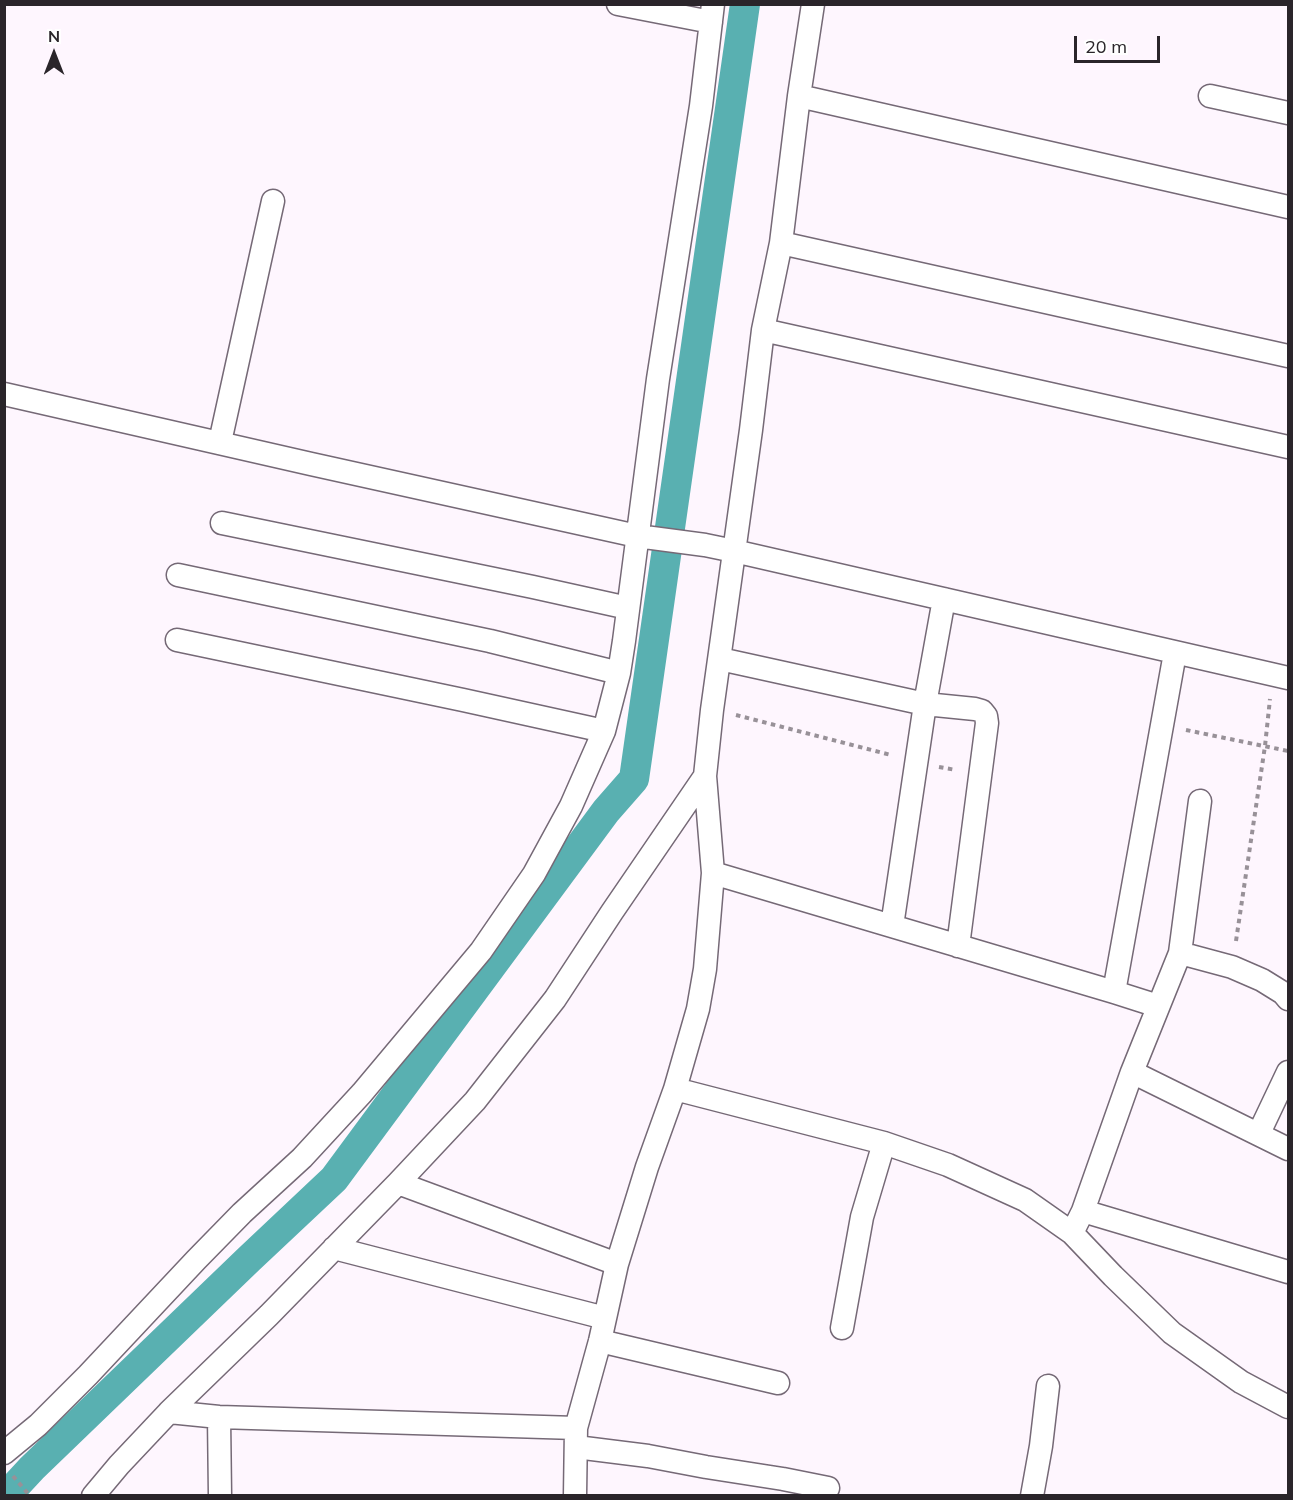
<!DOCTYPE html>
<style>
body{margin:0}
#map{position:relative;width:1293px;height:1500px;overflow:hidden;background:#fef6fe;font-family:Mulish,sans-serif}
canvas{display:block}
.frame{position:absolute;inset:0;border:6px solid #2a252a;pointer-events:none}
.north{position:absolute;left:24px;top:24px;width:60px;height:60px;-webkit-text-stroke:4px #fff;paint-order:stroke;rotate:0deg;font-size:16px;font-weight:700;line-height:24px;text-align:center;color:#2a252a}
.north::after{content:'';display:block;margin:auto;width:21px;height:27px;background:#2a252a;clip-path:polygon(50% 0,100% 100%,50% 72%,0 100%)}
.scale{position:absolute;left:1074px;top:36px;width:86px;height:27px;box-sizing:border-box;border:3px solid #2a252a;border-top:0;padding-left:8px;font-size:18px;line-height:21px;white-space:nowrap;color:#2a252a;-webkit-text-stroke:4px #fff;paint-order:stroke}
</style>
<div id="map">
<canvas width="1293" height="1500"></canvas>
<div class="frame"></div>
<div class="north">N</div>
<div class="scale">20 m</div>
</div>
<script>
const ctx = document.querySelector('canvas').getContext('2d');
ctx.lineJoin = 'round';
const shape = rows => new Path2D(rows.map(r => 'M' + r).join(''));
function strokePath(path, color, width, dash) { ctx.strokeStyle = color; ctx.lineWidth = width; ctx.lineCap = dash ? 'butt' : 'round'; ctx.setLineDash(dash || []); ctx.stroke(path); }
strokePath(shape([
 [6,1496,32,1468,249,1259,334,1179,606,811,634,779,745,4]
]), '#59b0b1', 30);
const minor = shape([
 [618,4,711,22],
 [799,96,1288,207],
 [1210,96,1288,113],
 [781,243,1288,356],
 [763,330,1288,447],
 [4,394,311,464,637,536,705,545,734,551,1288,678],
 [220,442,273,201],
 [222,523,533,587,628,608],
 [178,575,490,641,619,673],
 [177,640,463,700,604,731],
 [720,659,925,704,975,709,982,711,986,716,987,723,958,946],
 [713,873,1114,992,1158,1006],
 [892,926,925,704,944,599],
 [1180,953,1232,967,1262,980,1283,993,1288,999],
 [1114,992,1175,653],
 [1132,1072,1288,1149],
 [675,1089,884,1143,948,1165,1025,1200,1072,1233,1113,1276,1172,1333,1241,1382,1288,1407],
 [1259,1133,1288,1072],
 [398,1183,617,1264],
 [1083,1211,1288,1272],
 [1072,1233,1083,1211,1132,1072,1180,953,1200,801],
 [334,1248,605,1318],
 [842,1328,862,1217,884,1143],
 [600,1341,778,1383],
 [169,1412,219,1417,576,1428],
 [219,1417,220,1496],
 [576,1447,648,1456,706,1467,783,1479,828,1488],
 [4,1453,38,1425,88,1375,196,1260,242,1213,302,1158,362,1093,481,951,534,874,571,806,604,731,619,673,624,641,658,379,701,106,713,4],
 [93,1496,119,1465,169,1412,269,1315,398,1183,475,1101,555,999,612,912,705,776],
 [575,1496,576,1428,600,1341,617,1264,647,1167,675,1089,698,1009,705,969,713,873,705,776,712,710,751,430,763,330,781,243,799,96,813,4],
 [1032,1496,1041,1446,1048,1386]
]);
strokePath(minor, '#756976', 25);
strokePath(shape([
 [736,715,891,755],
 [1186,730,1288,751],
 [939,767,956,770],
 [1236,941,1265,746,1270,699],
 [13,1476,30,1496]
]), '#989198', 4, [4.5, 4.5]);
strokePath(minor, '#fff', 22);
</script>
